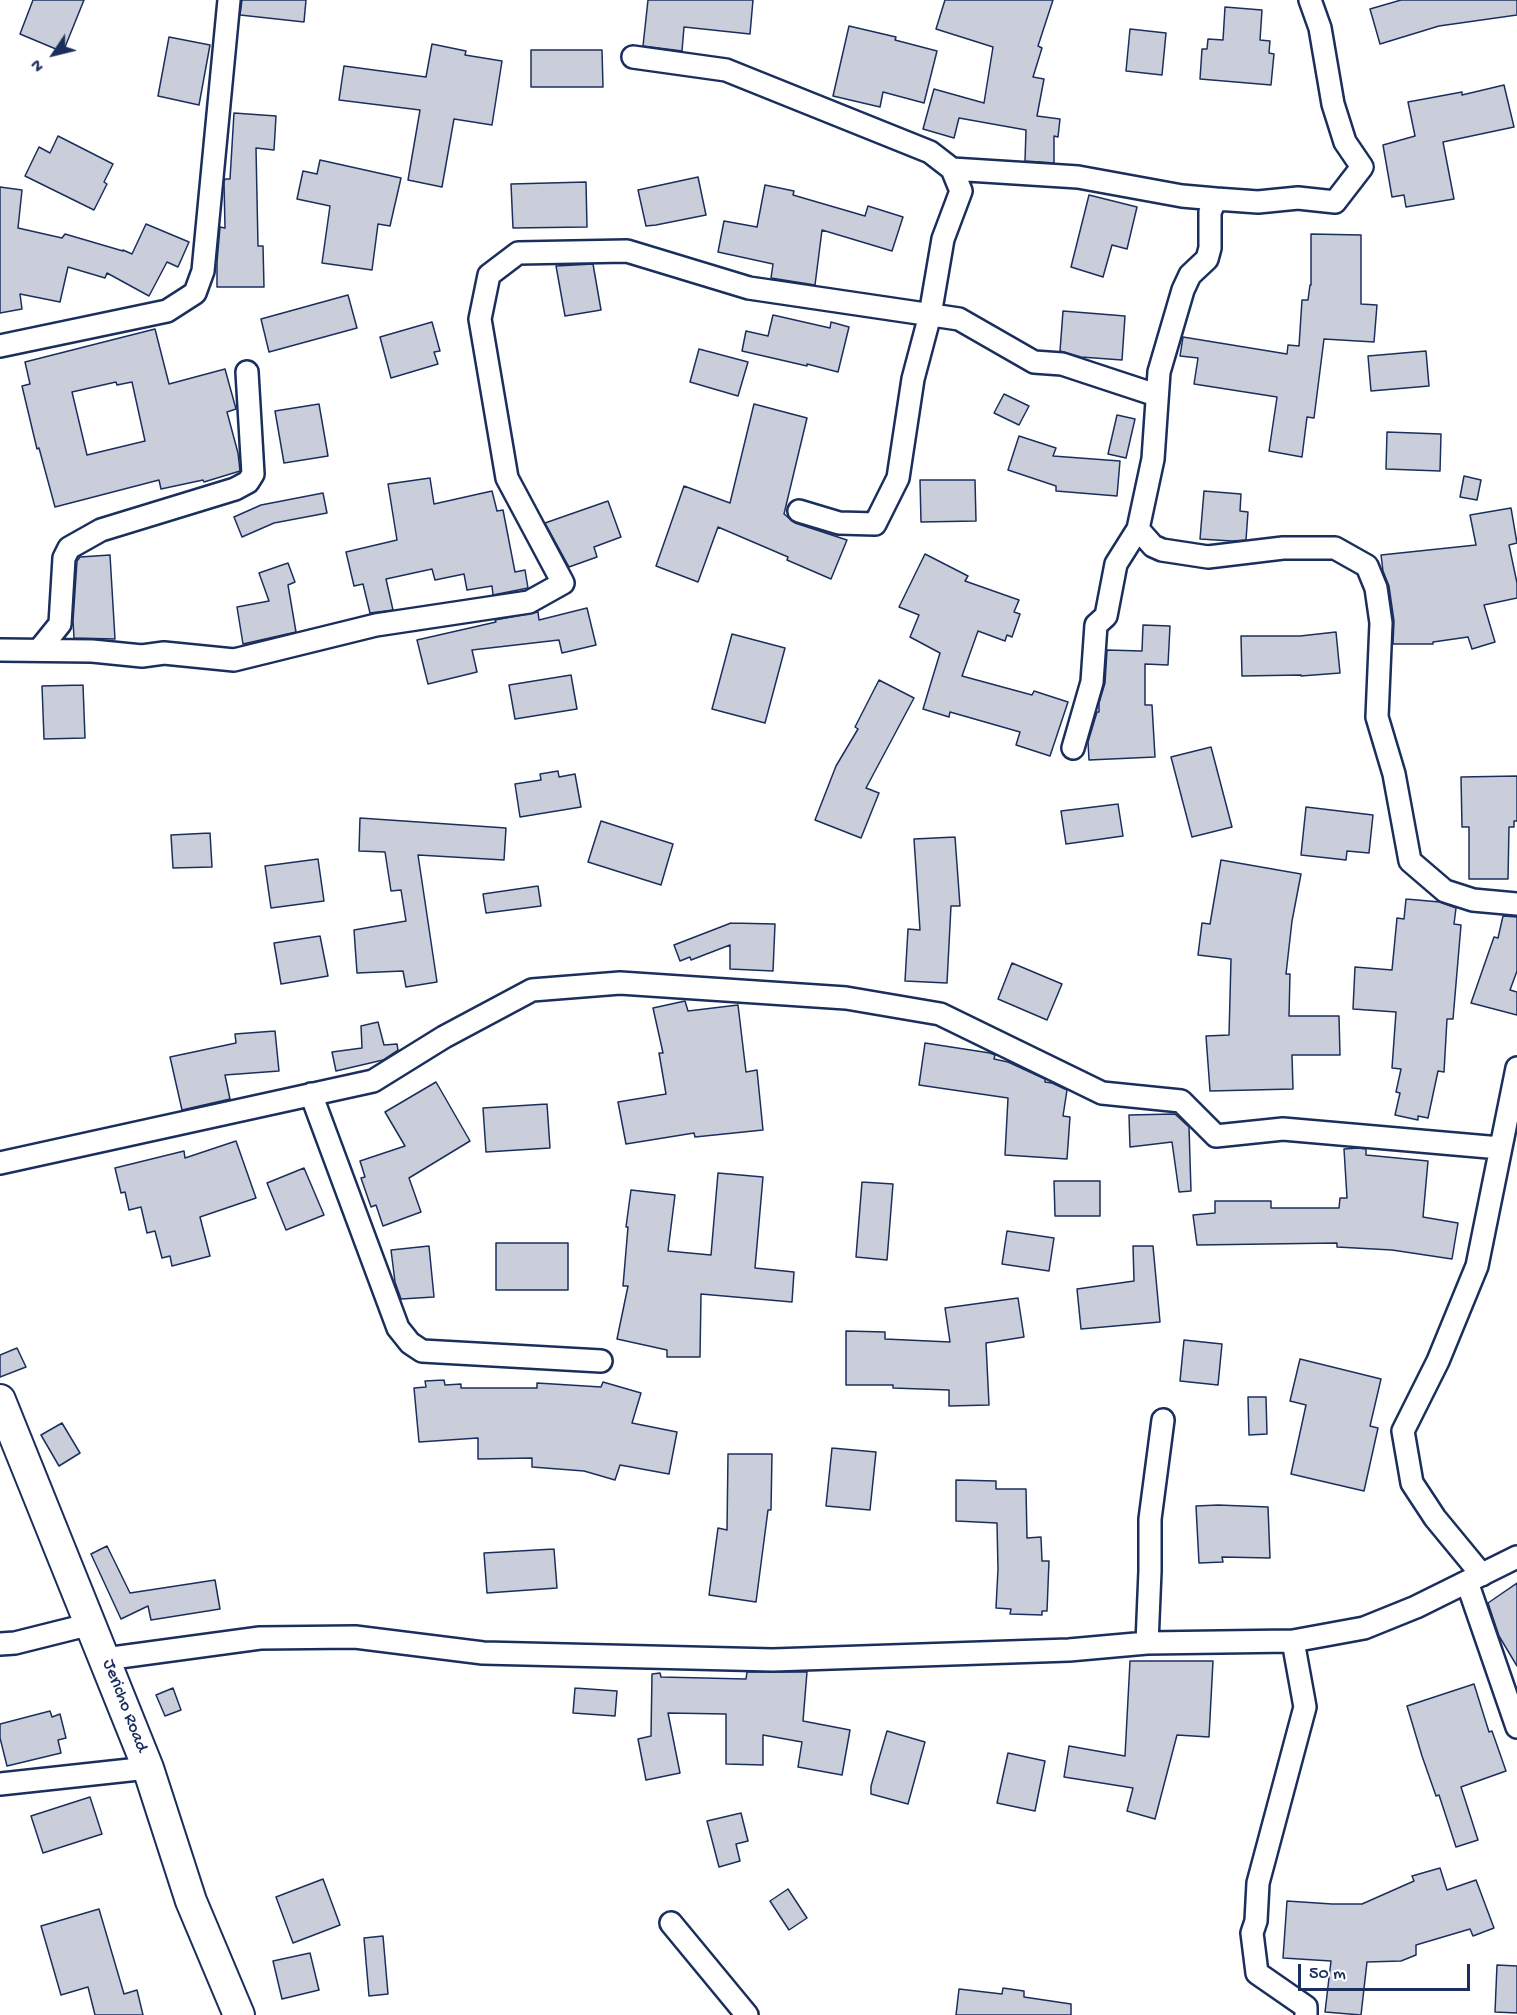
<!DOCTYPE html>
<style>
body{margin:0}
#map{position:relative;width:1517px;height:2015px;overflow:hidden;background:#fff;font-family:"Gochi Hand",sans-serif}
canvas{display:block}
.north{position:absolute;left:24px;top:24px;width:60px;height:60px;-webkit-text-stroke:4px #fff;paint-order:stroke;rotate:235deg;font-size:16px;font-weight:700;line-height:24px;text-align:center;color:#1b2f5e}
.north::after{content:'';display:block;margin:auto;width:21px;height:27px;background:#1b2f5e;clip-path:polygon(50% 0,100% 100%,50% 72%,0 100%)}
.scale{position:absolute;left:1298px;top:1964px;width:172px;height:27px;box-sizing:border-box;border:3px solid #1b2f5e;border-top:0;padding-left:8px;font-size:18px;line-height:21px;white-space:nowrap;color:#1b2f5e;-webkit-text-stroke:4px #fff;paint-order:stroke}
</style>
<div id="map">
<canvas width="1517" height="2015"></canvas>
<div class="north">N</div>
<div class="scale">50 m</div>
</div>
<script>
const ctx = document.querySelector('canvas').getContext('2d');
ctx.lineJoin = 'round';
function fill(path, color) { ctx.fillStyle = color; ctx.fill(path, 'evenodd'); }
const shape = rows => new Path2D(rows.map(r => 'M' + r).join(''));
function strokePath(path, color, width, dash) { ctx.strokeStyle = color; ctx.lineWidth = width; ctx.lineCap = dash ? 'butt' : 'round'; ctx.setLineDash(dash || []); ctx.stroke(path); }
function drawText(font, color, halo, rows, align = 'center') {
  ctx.font = font + ' "Gochi Hand",sans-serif'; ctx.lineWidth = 6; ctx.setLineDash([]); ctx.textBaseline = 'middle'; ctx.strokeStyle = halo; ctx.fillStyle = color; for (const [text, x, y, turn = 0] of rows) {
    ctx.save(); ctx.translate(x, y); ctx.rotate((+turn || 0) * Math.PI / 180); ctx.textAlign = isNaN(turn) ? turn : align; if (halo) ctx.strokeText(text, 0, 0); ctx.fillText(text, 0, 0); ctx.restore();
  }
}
const building = shape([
 [33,0,84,0,63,52,20,34,33,0],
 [242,0,306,0,304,22,240,15,242,0],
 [648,0,753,0,750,34,684,27,682,51,643,46,648,0],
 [945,0,1053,0,1038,46,1042,48,1033,77,1044,79,1037,116,1060,119,1058,137,1054,136,1054,163,1025,161,1026,130,959,118,954,138,923,129,934,89,984,103,993,47,936,29,945,0],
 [1401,0,1517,0,1517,15,1439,26,1380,44,1370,9,1401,0],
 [1225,7,1262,10,1260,40,1270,41,1269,53,1274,54,1271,85,1200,79,1202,49,1207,49,1208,39,1223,40,1225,7],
 [849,26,896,37,895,40,937,51,924,103,883,92,880,107,833,96,849,26],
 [1130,29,1166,33,1162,75,1126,71,1130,29],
 [169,37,210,45,199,105,158,96,169,37],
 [432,44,466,51,465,55,502,61,492,125,454,119,442,187,408,180,420,110,339,100,344,66,426,77,432,44],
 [531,50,602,50,603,87,531,87,531,50],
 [1504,85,1514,127,1443,142,1454,199,1406,207,1404,195,1392,197,1383,145,1415,136,1408,102,1462,92,1462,95,1504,85],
 [234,113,276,116,274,150,256,148,258,246,263,246,264,287,217,287,217,262,220,227,225,228,224,182,225,179,230,179,234,113],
 [58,136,113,164,104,182,107,184,94,210,25,176,39,147,50,153,58,136],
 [320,160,401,178,390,226,378,224,372,270,322,263,330,206,297,199,303,171,317,174,320,160],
 [698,177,706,215,656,225,646,226,638,190,698,177],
 [586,182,587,227,513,228,511,184,586,182],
 [765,185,794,191,793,195,865,216,868,206,903,217,892,251,822,230,815,285,771,278,773,264,718,252,724,221,757,227,765,185],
 [0,187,22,190,18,228,62,238,65,234,123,251,123,250,132,254,146,224,189,242,178,267,167,262,149,296,107,273,105,278,68,267,60,302,20,294,22,309,0,313,0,187],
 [1089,195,1137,207,1127,249,1112,245,1103,277,1071,267,1089,195],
 [1311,234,1361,235,1361,304,1377,305,1374,342,1324,339,1314,418,1307,417,1302,457,1269,451,1277,397,1194,384,1198,358,1180,356,1183,337,1287,354,1288,345,1299,346,1302,300,1308,300,1310,285,1311,285,1311,234],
 [593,264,601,310,565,316,556,266,593,264],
 [348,295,357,328,269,352,261,319,348,295],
 [1063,311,1125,316,1122,360,1081,357,1060,351,1063,311],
 [773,315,830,328,831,322,849,327,838,372,807,364,807,366,742,351,746,331,768,336,773,315],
 [432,322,440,351,434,352,438,364,391,378,380,337,432,322],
 [155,329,169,384,225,369,236,409,227,412,238,453,240,471,204,482,203,480,161,489,159,480,55,507,39,448,37,449,22,386,30,384,25,362,155,329],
 [116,382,117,385,132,382,145,441,87,455,72,392,116,382],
 [699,349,748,362,738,396,690,382,699,349],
 [1426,351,1429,386,1371,391,1368,356,1426,351],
 [1004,394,1029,406,1019,425,994,413,1004,394],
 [319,404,328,456,284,463,275,411,319,404],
 [754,404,807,418,784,514,795,523,847,540,831,579,787,560,788,557,718,527,698,582,656,566,684,486,730,503,754,404],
 [1117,415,1135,419,1126,458,1108,454,1117,415],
 [1387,432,1441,434,1440,471,1386,469,1387,432],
 [1019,436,1056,448,1053,456,1120,461,1117,496,1056,491,1056,486,1008,470,1019,436],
 [1464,476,1481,480,1477,500,1460,497,1464,476],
 [430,478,434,504,492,491,497,511,503,510,515,572,525,570,528,588,493,595,492,586,467,590,464,574,435,580,432,569,386,579,393,610,370,613,363,584,354,586,346,552,397,540,388,484,430,478],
 [920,480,975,480,976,521,921,522,920,480],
 [1204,491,1241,494,1240,511,1248,512,1246,540,1232,541,1200,539,1204,491],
 [323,493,327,513,274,523,242,537,234,517,261,505,323,493],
 [608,501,621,537,594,547,597,557,569,567,545,523,608,501],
 [1511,508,1517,543,1509,545,1517,583,1517,598,1484,605,1495,642,1472,649,1468,637,1433,642,1433,644,1393,644,1394,621,1389,586,1383,571,1381,555,1476,545,1470,515,1511,508],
 [925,554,968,576,965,581,1019,600,1014,612,1020,614,1012,637,1007,635,1005,641,978,631,962,676,1032,695,1034,691,1068,702,1050,756,1016,745,1020,732,950,712,949,717,923,709,940,653,910,637,919,615,899,607,925,554],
 [110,555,115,639,74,638,73,621,77,561,80,557,110,555],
 [288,563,295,582,288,585,296,632,243,644,237,607,269,601,259,573,288,563],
 [587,608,596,645,562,653,559,640,472,650,477,672,428,684,417,640,496,622,495,620,538,612,539,620,587,608],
 [1143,625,1170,626,1168,665,1145,664,1145,705,1152,705,1155,757,1089,760,1088,742,1097,712,1099,712,1099,703,1105,683,1107,650,1142,651,1143,625],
 [1336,632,1340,673,1301,676,1301,675,1242,676,1241,636,1300,636,1336,632],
 [732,634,785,648,765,723,712,709,732,634],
 [571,675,577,709,515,719,509,685,571,675],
 [879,680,914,698,866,788,879,793,861,838,815,820,836,766,858,729,855,727,879,680],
 [83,685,85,738,44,739,42,686,83,685],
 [1211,747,1232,827,1192,837,1171,757,1211,747],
 [558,771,559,777,575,774,581,807,520,817,515,784,541,780,540,774,558,771],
 [1517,776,1517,821,1514,821,1514,827,1509,827,1508,879,1469,879,1469,827,1462,827,1461,777,1517,776],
 [1118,804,1123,836,1066,844,1061,811,1118,804],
 [1306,807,1373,815,1369,853,1347,851,1346,860,1301,855,1306,807],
 [360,818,506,828,504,860,418,855,437,982,406,987,403,971,357,973,354,930,406,921,401,890,391,891,385,852,359,851,360,818],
 [601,821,673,844,661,885,588,862,601,821],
 [210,833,212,867,173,868,171,835,210,833],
 [955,837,960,906,951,906,947,983,905,981,908,929,920,930,914,839,955,837],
 [318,859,324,901,271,908,265,866,318,859],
 [1221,860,1301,874,1292,921,1286,974,1290,974,1289,1016,1339,1016,1340,1055,1292,1055,1293,1089,1210,1091,1206,1036,1229,1035,1231,959,1198,955,1202,923,1210,924,1221,860],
 [538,886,541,906,486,913,483,894,538,886],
 [1406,899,1440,902,1456,908,1454,924,1461,925,1453,1019,1447,1019,1444,1072,1438,1071,1428,1118,1418,1116,1418,1120,1395,1115,1400,1093,1396,1092,1401,1069,1392,1068,1396,1012,1353,1009,1355,967,1392,970,1397,918,1404,919,1406,899],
 [1503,916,1517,917,1517,971,1510,990,1517,992,1517,1015,1471,1003,1494,937,1498,938,1503,916],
 [731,923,775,924,773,971,730,969,730,945,691,960,690,957,680,961,674,945,731,923],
 [320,936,328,976,281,984,274,943,320,936],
 [1012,963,1062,984,1047,1020,998,999,1012,963],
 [685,1001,688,1011,738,1005,746,1072,757,1070,763,1130,695,1137,694,1133,626,1144,618,1102,666,1094,659,1053,663,1053,653,1008,685,1001],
 [378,1022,384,1045,397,1044,398,1050,383,1060,336,1071,332,1052,362,1048,361,1026,378,1022],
 [275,1031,279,1071,225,1075,230,1099,182,1110,170,1057,236,1043,235,1034,275,1031],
 [925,1043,990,1053,995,1055,994,1059,1008,1062,1045,1079,1045,1082,1052,1083,1067,1090,1063,1116,1070,1117,1067,1159,1005,1155,1008,1098,919,1085,925,1043],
 [436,1082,470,1141,409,1178,421,1212,383,1226,376,1205,371,1207,361,1178,365,1177,360,1161,405,1146,385,1112,436,1082],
 [547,1104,550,1148,486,1152,483,1108,547,1104],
 [1175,1114,1189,1127,1191,1191,1179,1192,1172,1142,1130,1147,1129,1115,1175,1114],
 [236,1141,256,1198,200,1217,210,1256,172,1266,170,1256,162,1258,155,1231,147,1233,141,1207,129,1210,125,1192,121,1193,115,1168,184,1151,185,1158,236,1141],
 [1358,1148,1366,1149,1366,1155,1428,1161,1423,1217,1458,1223,1452,1259,1392,1250,1337,1247,1337,1243,1197,1245,1193,1215,1215,1213,1215,1201,1271,1201,1271,1208,1339,1208,1340,1198,1347,1198,1344,1149,1358,1148],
 [304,1168,324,1215,286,1230,267,1183,304,1168],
 [718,1173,763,1177,755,1268,794,1272,792,1302,701,1294,700,1357,667,1357,667,1350,617,1339,628,1286,623,1286,628,1227,626,1227,631,1190,675,1195,668,1251,711,1255,718,1173],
 [1054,1181,1100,1181,1100,1216,1055,1216,1054,1181],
 [862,1182,893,1184,887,1260,856,1257,862,1182],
 [1007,1231,1054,1238,1049,1271,1002,1264,1007,1231],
 [496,1243,568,1243,568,1290,496,1290,496,1243],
 [429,1246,434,1297,401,1299,395,1282,391,1250,429,1246],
 [1133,1246,1153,1246,1160,1322,1081,1329,1077,1289,1134,1281,1133,1246],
 [1018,1298,1024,1337,986,1343,989,1405,949,1406,949,1390,893,1388,893,1385,846,1385,846,1331,885,1332,885,1339,950,1342,945,1308,1018,1298],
 [1184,1340,1222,1344,1218,1385,1180,1381,1184,1340],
 [17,1348,26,1367,0,1377,0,1355,17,1348],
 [1300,1359,1381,1379,1370,1426,1378,1428,1364,1491,1291,1474,1306,1405,1290,1401,1300,1359],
 [444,1380,445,1385,461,1384,461,1388,537,1388,537,1383,601,1387,603,1382,641,1393,632,1423,677,1432,669,1474,620,1465,615,1480,584,1471,532,1467,532,1458,478,1459,478,1438,419,1442,414,1388,426,1387,425,1381,444,1380],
 [1248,1397,1266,1397,1267,1434,1249,1435,1248,1397],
 [62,1423,80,1453,59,1466,41,1435,62,1423],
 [832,1448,876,1452,870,1510,826,1506,832,1448],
 [728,1454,772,1454,771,1510,768,1510,756,1602,709,1595,718,1528,727,1530,728,1454],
 [956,1480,996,1481,996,1489,1026,1489,1027,1538,1041,1537,1042,1561,1049,1561,1047,1611,1042,1611,1042,1615,1010,1614,1011,1609,996,1608,998,1569,997,1523,956,1521,956,1480],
 [1218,1505,1268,1507,1270,1558,1222,1557,1223,1562,1199,1563,1196,1506,1218,1505],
 [107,1546,130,1593,215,1580,220,1609,151,1620,148,1606,121,1619,91,1554,107,1546],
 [554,1549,557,1588,487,1593,484,1553,554,1549],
 [1517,1583,1517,1666,1499,1636,1488,1603,1517,1583],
 [1130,1661,1213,1661,1209,1737,1177,1735,1155,1819,1127,1811,1133,1788,1064,1777,1069,1746,1125,1756,1130,1661],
 [747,1672,807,1672,803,1721,850,1730,842,1775,798,1767,802,1742,763,1735,763,1765,726,1764,726,1714,668,1713,680,1773,646,1780,638,1739,651,1736,652,1674,660,1673,661,1677,746,1679,747,1672],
 [1474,1684,1489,1732,1492,1731,1506,1771,1461,1787,1478,1840,1456,1847,1439,1795,1436,1796,1422,1756,1407,1706,1474,1684],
 [173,1688,181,1710,165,1716,156,1695,173,1688],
 [575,1688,617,1691,615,1716,573,1713,575,1688],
 [50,1711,52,1717,60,1714,66,1738,58,1740,61,1753,7,1766,0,1738,0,1724,50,1711],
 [887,1731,925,1742,908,1804,871,1794,871,1786,887,1731],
 [1008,1753,1045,1761,1035,1811,997,1803,1008,1753],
 [90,1797,102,1834,43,1853,31,1816,90,1797],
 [741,1813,748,1841,736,1844,740,1861,719,1867,707,1821,741,1813],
 [1440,1868,1447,1890,1476,1880,1494,1928,1473,1936,1470,1929,1416,1945,1416,1955,1401,1961,1367,1962,1361,2015,1325,2012,1331,1961,1283,1958,1287,1901,1332,1904,1362,1904,1414,1881,1412,1876,1440,1868],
 [323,1879,340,1925,293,1943,276,1897,323,1879],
 [788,1889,807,1918,789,1930,770,1901,788,1889],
 [99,1909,124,1994,137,1990,143,2015,95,2015,88,1987,61,1995,41,1926,99,1909],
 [383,1936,388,1994,369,1996,364,1938,383,1936],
 [310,1953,319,1990,282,1999,273,1961,310,1953],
 [1497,1965,1517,1966,1517,2013,1495,2012,1497,1965],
 [1003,1988,1024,1991,1024,1997,1071,2004,1071,2015,956,2015,959,1989,1002,1994,1003,1988]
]);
fill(building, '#caceda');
strokePath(building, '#1b2f5e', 1.5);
const street = shape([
 [1310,0,1320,28,1333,104,1345,142,1362,167,1335,202,1298,198,1258,202,1216,199,1210,212,1210,248,1207,259,1190,275,1183,290,1159,372,1153,459,1138,529,1153,546,1162,550,1208,557,1283,548,1335,548,1367,566,1376,588,1381,623,1377,717,1394,774,1410,861,1445,891,1473,900,1517,904],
 [633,57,726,70,930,152,952,169,961,191,943,239,930,315,913,379,898,478,875,524,839,523,799,511],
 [952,169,1078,177,1182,196,1216,199],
 [0,346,167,311,195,293,203,271,229,0],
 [0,650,92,651,142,656,164,653,234,660,376,625,529,602,563,583,507,478,480,319,489,275,518,253,627,251,749,288,959,319,1034,362,1062,364,1156,395],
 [39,650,60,624,64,558,69,548,101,530,235,489,248,482,253,474,247,372],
 [1073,748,1092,682,1096,625,1106,616,1116,564,1138,529],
 [311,1094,398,1328,410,1343,422,1351,601,1361],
 [0,1163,373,1081,444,1037,532,990,620,983,846,998,940,1014,1102,1093,1181,1101,1216,1136,1283,1129,1500,1148],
 [1482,1575,1435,1518,1412,1483,1403,1431,1438,1361,1477,1266,1517,1068],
 [1467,1582,1517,1727],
 [1293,1641,1305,1707,1258,1883,1256,1921,1252,1933,1257,1973,1306,2007,1306,2015],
 [1147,1643,1150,1571,1150,1519,1163,1420],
 [0,1644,15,1643,91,1624],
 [105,1659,260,1638,355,1637,483,1653,773,1660,1069,1650,1147,1643,1293,1641,1364,1628,1416,1607,1517,1557],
 [0,1784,148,1768],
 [671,1923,747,2015]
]);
const secondary = shape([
 [0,1400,148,1768,191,1901,239,2015]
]);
strokePath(street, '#1b2f5e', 26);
strokePath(secondary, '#1b2f5e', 34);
strokePath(street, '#fff', 21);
strokePath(secondary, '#fff', 30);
drawText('18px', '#1b2f5e', '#fff', [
 ["Jericho Road",124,1706,69]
]);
</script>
